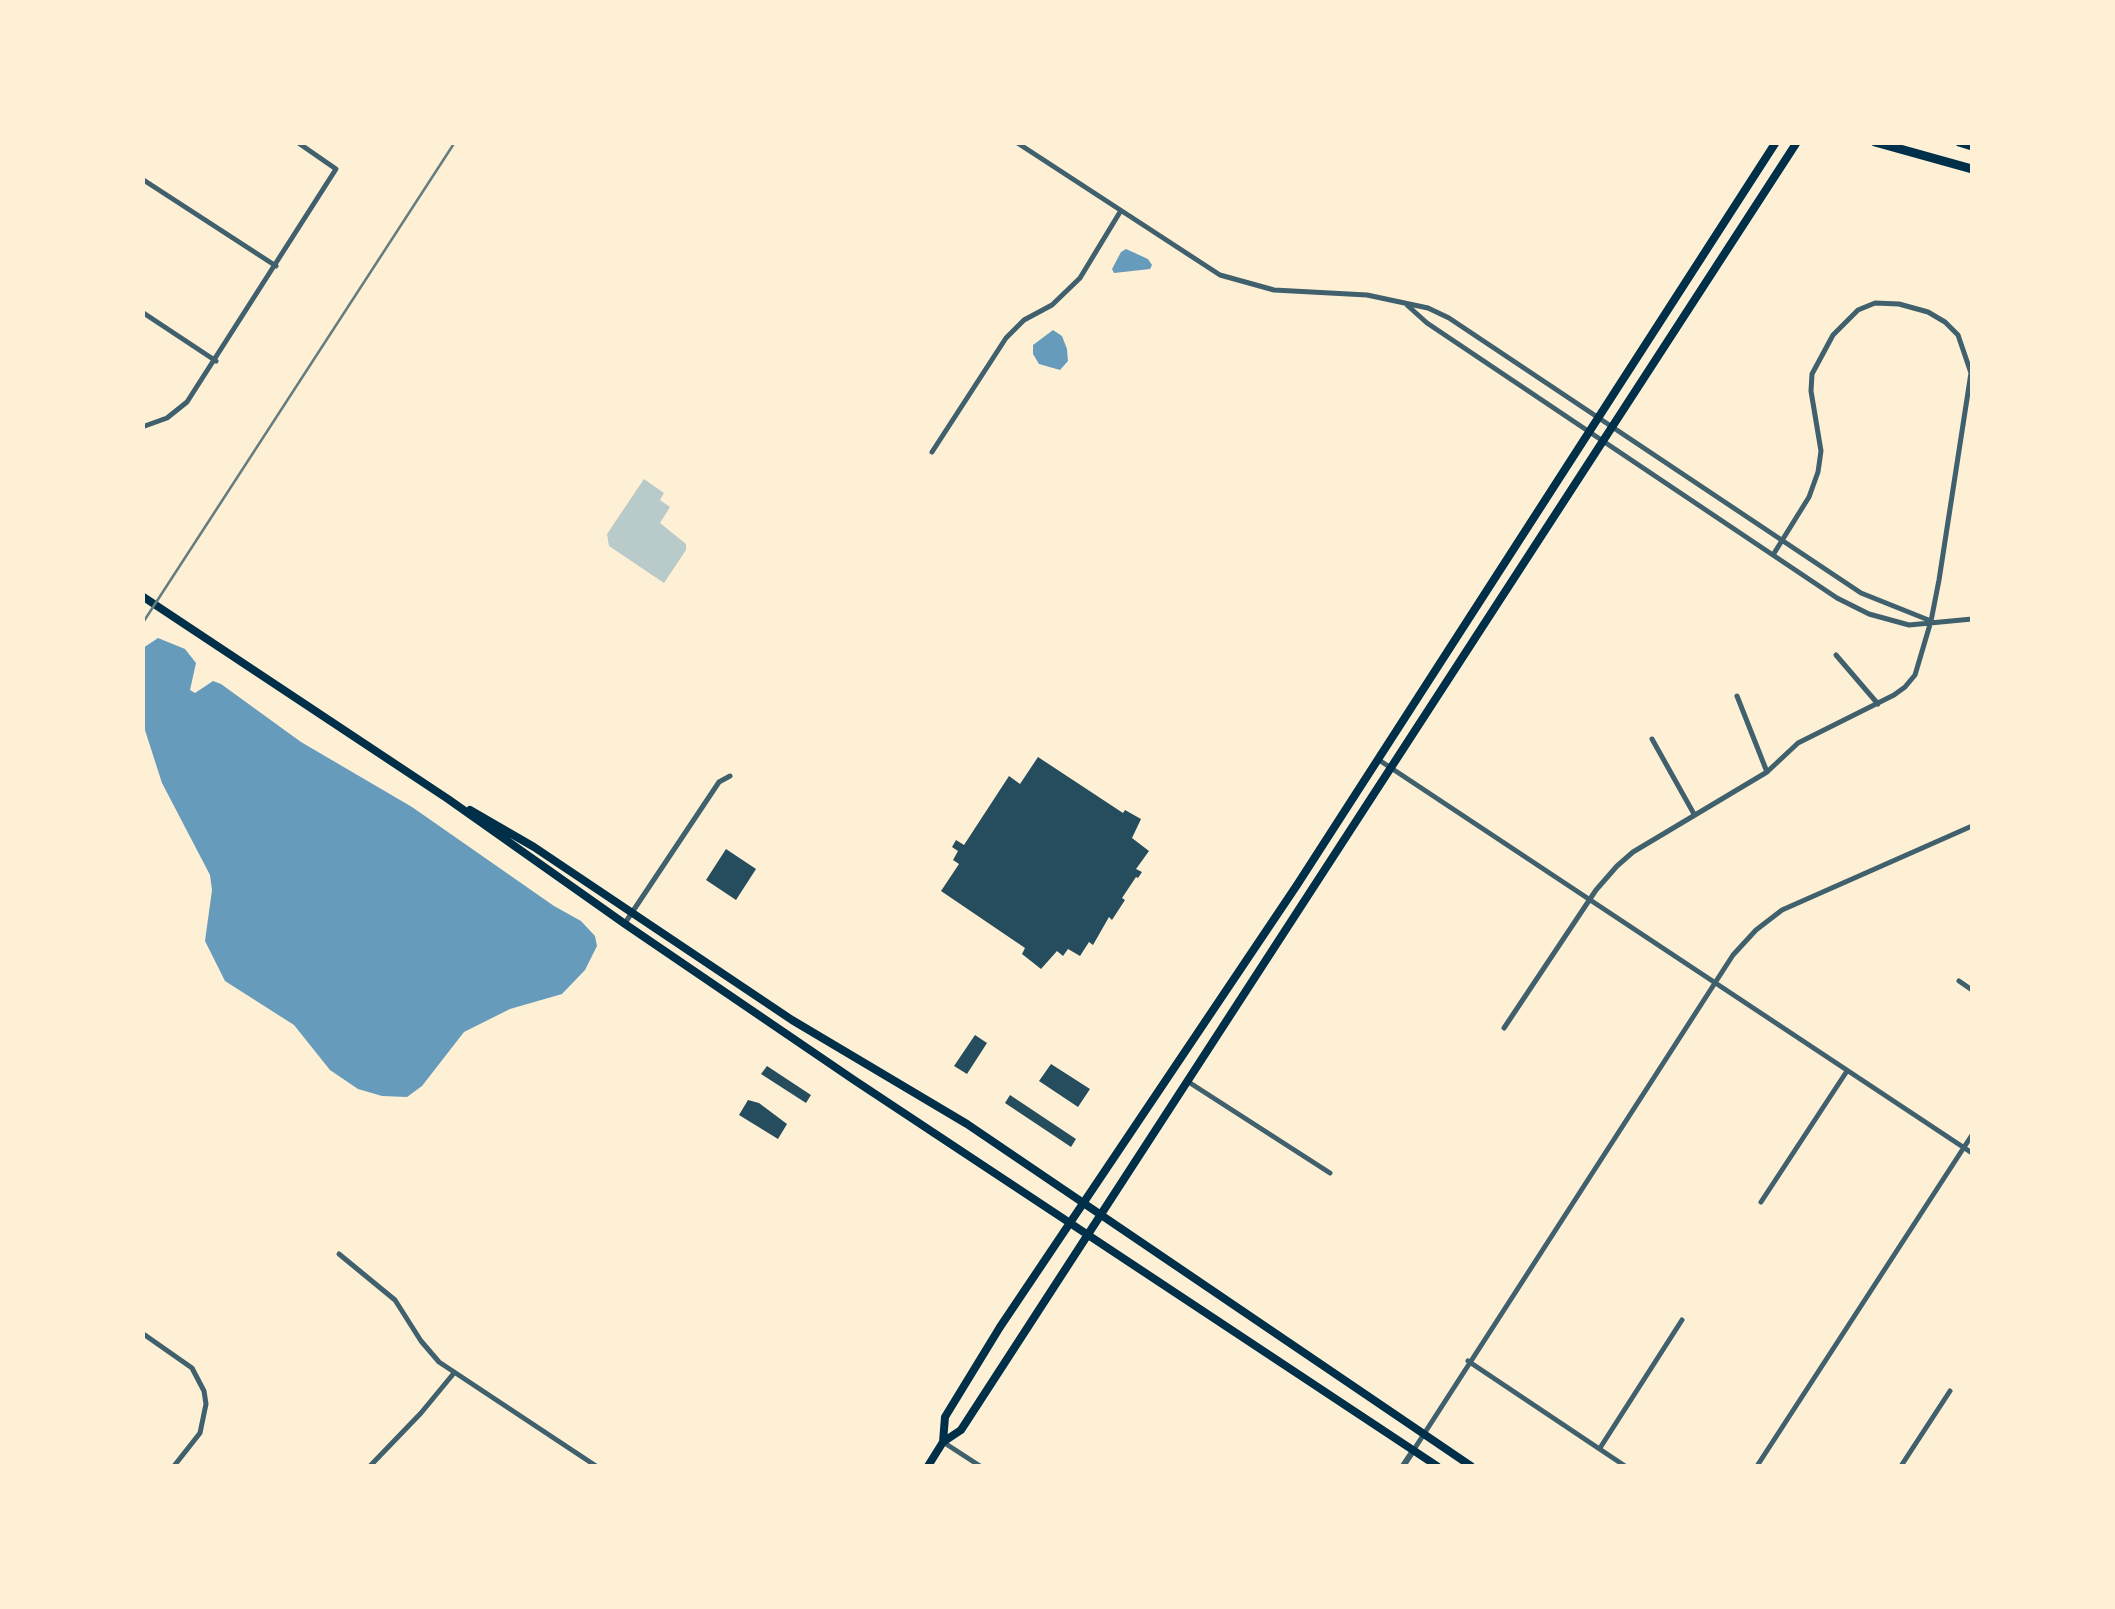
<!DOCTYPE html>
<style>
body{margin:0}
#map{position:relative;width:2115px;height:1609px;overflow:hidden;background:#fdf0d5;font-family:Spectral,serif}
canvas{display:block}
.frame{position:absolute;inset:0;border:145px solid #fdf0d5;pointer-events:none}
</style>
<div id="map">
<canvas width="2115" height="1609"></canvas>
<div class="frame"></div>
</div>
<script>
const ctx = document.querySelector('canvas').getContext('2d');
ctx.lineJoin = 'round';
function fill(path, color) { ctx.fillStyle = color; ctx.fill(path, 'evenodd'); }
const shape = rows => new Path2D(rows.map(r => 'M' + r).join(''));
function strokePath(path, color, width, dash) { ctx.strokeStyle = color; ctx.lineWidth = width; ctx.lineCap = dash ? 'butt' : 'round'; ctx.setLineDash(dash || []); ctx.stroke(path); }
fill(shape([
 [644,479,664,493,660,500,670,507,660,523,686,544,686,550,664,583,609,546,607,534]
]), '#b9caca');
fill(shape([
 [1126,249,1148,259,1152,265,1150,269,1114,273,1112,269,1121,252],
 [1053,330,1062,336,1067,349,1068,361,1060,370,1039,364,1033,354,1033,345],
 [158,638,185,649,196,663,190,690,195,693,213,681,221,684,301,742,412,807,554,906,581,921,595,936,597,946,585,970,562,994,510,1009,464,1032,422,1086,407,1097,382,1096,358,1089,330,1070,294,1025,225,981,205,941,212,890,210,875,162,783,143,724,143,648]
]), '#669bbc');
fill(shape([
 [1038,757,1123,813,1125,810,1141,819,1132,838,1149,851,1136,869,1142,872,1138,878,1136,877,1122,898,1125,900,1112,920,1109,917,1093,945,1089,942,1080,956,1068,949,1063,956,1057,951,1041,969,1022,954,1025,948,941,891,959,864,953,860,958,851,952,847,956,840,964,845,1009,776,1020,784],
 [726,849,756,869,736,900,706,880],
 [975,1035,987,1043,967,1074,954,1066],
 [1051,1064,1090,1089,1078,1107,1039,1081],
 [767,1066,811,1095,806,1103,761,1074],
 [1010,1095,1076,1139,1071,1147,1005,1103],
 [748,1100,759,1103,787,1124,778,1139,739,1115]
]), '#264d5e');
strokePath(shape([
 [1016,142,1220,275,1274,290,1367,295,1428,308,1449,318,1861,593,1931,621],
 [142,179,276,266],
 [1407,305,1427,323,1837,598,1869,614,1909,625,1972,619],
 [142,312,216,361],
 [142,427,167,418,187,402,336,169,297,142],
 [932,452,1006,338,1024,320,1052,305,1080,278,1120,212],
 [1836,655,1878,704],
 [1737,696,1767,772],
 [1652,739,1694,814],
 [1379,760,1972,1153],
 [625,923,719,782,730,776],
 [1959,981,1972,990],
 [1504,1028,1596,890,1617,866,1633,852,1767,772,1798,743,1894,695,1905,687,1915,675,1931,621,1939,580,1971,373,1958,335,1945,322,1928,312,1899,304,1875,303,1858,310,1833,335,1812,374,1811,391,1821,451,1818,472,1809,497,1773,555],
 [1187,1081,1330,1173],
 [1761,1202,1847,1071],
 [339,1254,395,1300,421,1341,439,1362,596,1466],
 [142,1333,192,1368,204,1391,206,1404,200,1433,174,1466],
 [1468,1361,1625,1466],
 [943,1442,980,1466],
 [1600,1448,1682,1320],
 [1413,1451,1733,955,1756,930,1782,910,1972,826],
 [370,1466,421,1413,454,1373],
 [1757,1466,1972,1135],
 [1901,1466,1950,1391]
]), '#3f606c', 5);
strokePath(shape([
 [1403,1466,1413,1451]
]), '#3f606c', 6);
strokePath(shape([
 [142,596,448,799,625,924,854,1080,1437,1466],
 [470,810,534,847,792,1020,967,1124,1471,1466],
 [943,1442,961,1430,1797,142],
 [928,1466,943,1442,945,1417,1000,1327,1297,885,1776,142]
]), '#003049', 8);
strokePath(shape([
 [1875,142,1972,169],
 [1959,142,1972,146]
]), '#003049', 9);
strokePath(shape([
 [142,624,455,142]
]), '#657d81', 2.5);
</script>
